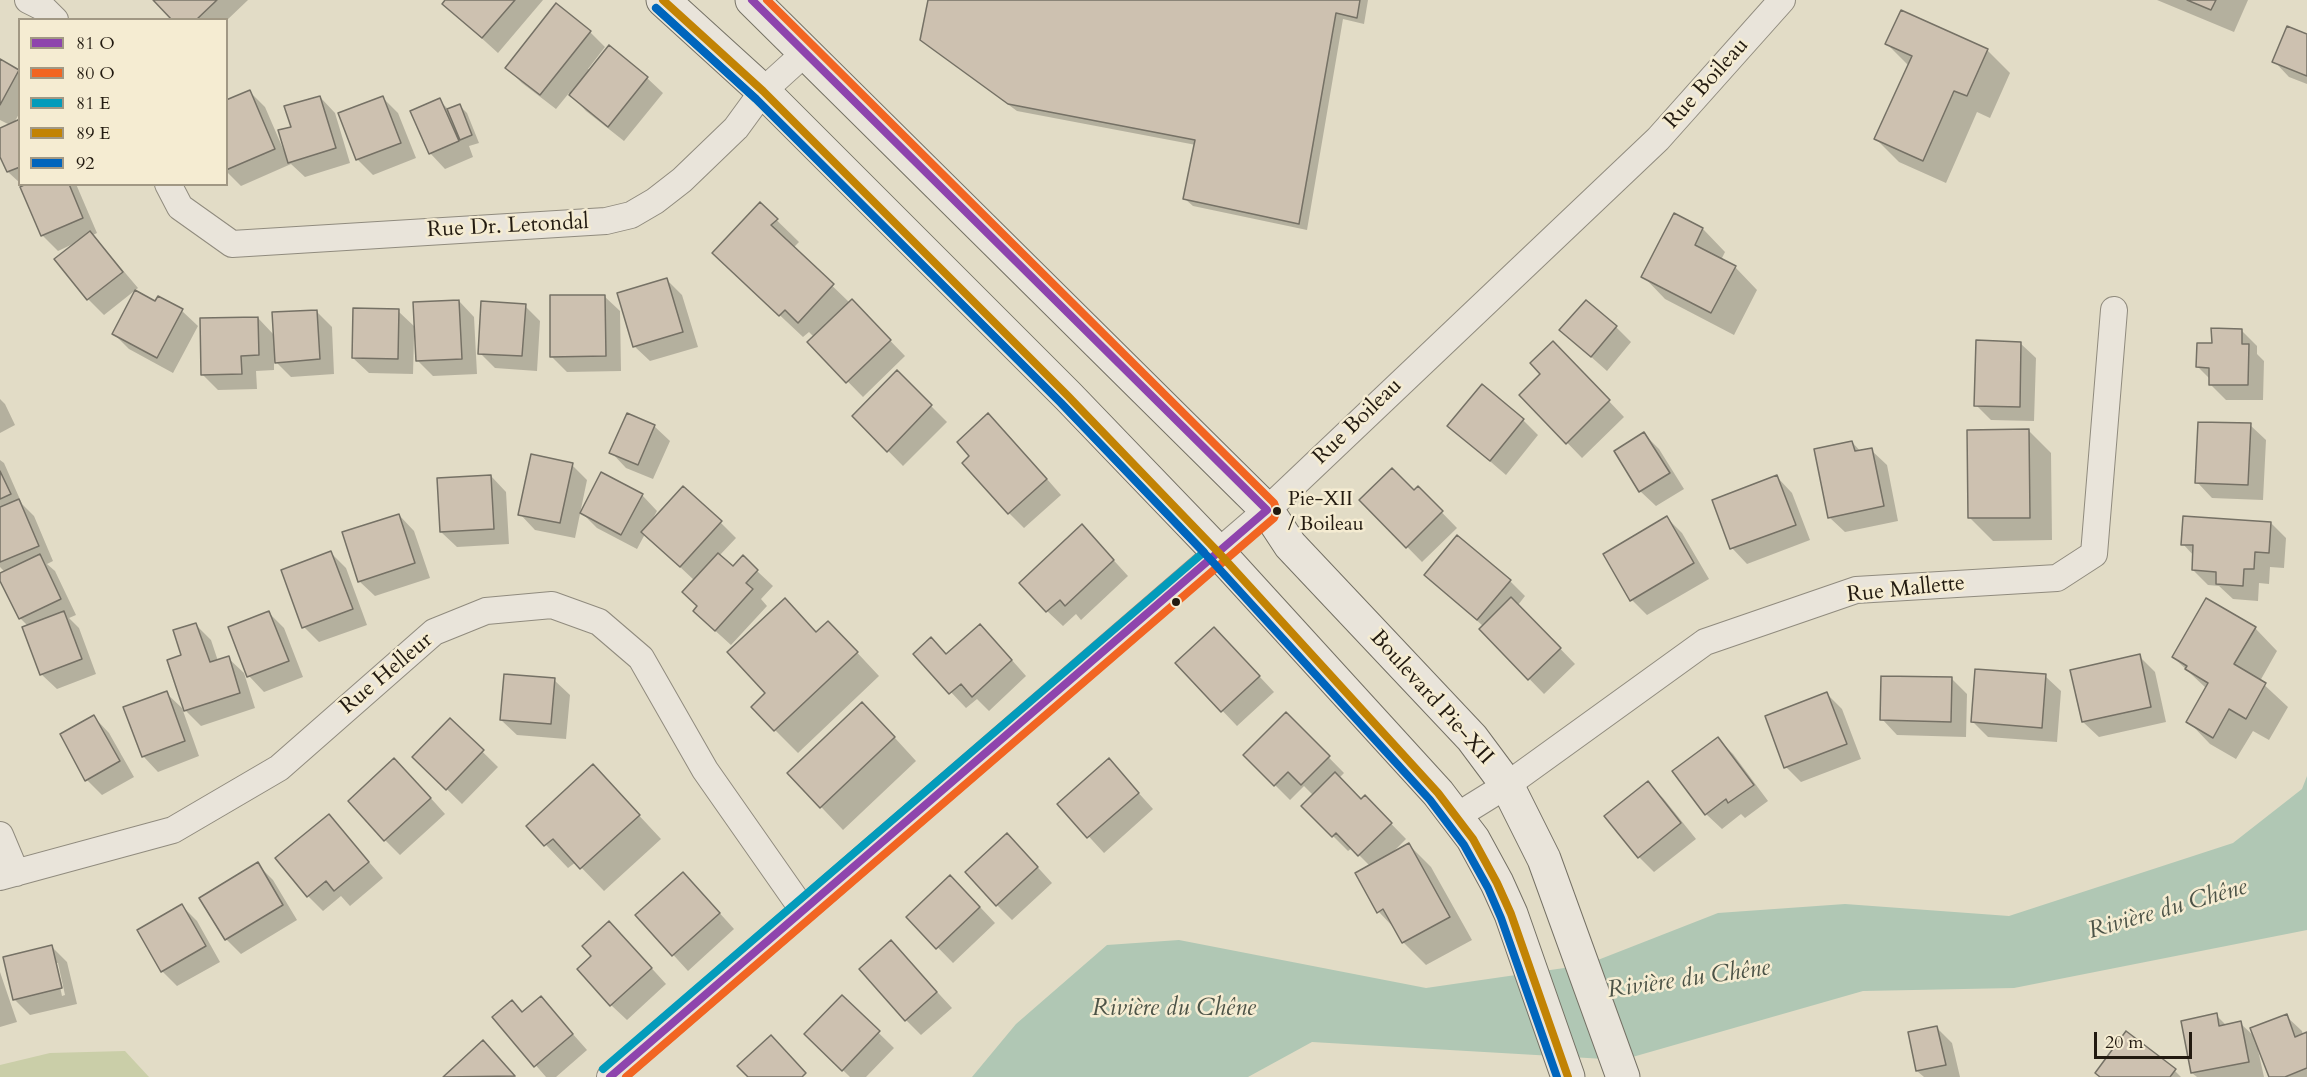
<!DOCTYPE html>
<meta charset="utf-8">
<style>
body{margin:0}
#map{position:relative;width:2307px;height:1077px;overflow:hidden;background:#e2dcc6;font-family:Cardo,serif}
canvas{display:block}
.legend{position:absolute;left:18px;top:18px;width:210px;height:168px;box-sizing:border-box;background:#f5ecd2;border:2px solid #a19884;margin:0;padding:8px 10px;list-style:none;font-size:18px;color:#221a10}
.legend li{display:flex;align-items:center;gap:12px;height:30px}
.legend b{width:30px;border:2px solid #a19884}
.scale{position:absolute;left:2094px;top:1032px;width:98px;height:27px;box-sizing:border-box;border:3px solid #221a10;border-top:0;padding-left:8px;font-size:18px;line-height:21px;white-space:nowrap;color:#221a10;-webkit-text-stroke:4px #f5ecd2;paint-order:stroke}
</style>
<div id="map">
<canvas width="2307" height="1077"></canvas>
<ul class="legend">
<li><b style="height:8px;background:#8e44ad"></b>81 O</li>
<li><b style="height:8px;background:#f26522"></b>80 O</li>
<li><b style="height:8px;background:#039bbb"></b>81 E</li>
<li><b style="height:8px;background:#c28304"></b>89 E</li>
<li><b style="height:8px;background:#0065bd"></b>92</li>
</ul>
<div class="scale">20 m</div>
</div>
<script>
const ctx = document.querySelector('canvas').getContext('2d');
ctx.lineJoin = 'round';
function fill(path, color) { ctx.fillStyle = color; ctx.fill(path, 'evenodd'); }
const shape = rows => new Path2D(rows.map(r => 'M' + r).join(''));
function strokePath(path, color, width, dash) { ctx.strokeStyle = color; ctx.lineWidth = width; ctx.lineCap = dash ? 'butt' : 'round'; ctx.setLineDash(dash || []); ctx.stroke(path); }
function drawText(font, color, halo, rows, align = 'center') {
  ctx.font = font + ' Cardo,serif'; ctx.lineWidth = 5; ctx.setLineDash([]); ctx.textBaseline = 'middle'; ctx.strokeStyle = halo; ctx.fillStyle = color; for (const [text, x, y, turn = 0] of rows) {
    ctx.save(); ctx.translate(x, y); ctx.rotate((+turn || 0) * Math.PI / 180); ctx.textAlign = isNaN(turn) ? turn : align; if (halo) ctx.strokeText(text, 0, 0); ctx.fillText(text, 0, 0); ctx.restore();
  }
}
fill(shape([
 [125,1051,149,1077,0,1077,0,1065,50,1053]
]), '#cacea8');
fill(shape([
 [2307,776,2307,930,2014,988,1863,991,1622,1060,1312,1042,1248,1077,972,1077,1016,1024,1107,945,1179,940,1426,988,1585,965,1718,913,1845,904,2009,916,2233,843,2302,789]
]), '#b0c7b4');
fill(shape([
 [155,0,248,0,226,21,174,20],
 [447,0,543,0,498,53,444,4],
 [930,0,1368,0,1364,24,1343,19,1307,230,1193,206,1185,199,1196,145,1017,111,921,40],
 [2157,0,2248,0,2234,32],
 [590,32,605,47,588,69,647,78,663,93,624,141,586,111,569,93,556,109,522,83,507,68],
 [2307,36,2307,84,2289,77,2274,61],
 [1887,44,1987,50,2010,73,1990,118,1977,112,1946,183,1899,162,1876,139,1909,66],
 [0,61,20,72,20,112,14,123,20,120,20,183,8,172,0,153,0,130,10,125,0,120],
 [250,92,265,107,284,151,286,150,292,128,320,97,335,113,350,163,305,177,291,164,241,186,226,171,226,102],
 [383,98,398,113,416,158,373,175,357,159],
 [439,100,449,110,460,106,467,113,479,143,469,146,473,157,445,169,430,153],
 [21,184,76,184,97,233,93,235,138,288,104,315,88,299,57,260,77,242,58,251,42,235],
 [760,204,799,242,793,248,850,303,852,301,905,356,863,397,809,342,814,337,809,332,803,337,737,275],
 [1675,215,1703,229,1725,252,1721,260,1735,267,1757,290,1734,335,1665,299,1643,276],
 [667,280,682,295,698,347,650,361,634,346],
 [604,296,620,311,621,371,567,372,552,357],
 [158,298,182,311,198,326,173,373,129,349,114,334,155,303],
 [459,301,474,317,477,374,433,376,418,361,416,337,414,337,413,374,369,373,353,358,398,311,416,328],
 [525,306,540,321,537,371,495,368,480,353],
 [316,311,332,327,334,374,291,377,274,360,274,370,256,371,257,389,218,390,203,375,258,318,274,335],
 [1616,327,1631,342,1607,371,1561,330],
 [2241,330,2257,346,2257,354,2264,361,2263,400,2226,400,2210,384,2210,379,2198,367,2213,345],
 [2020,343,2036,358,2034,421,1991,420,1976,405],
 [1568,358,1624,417,1582,458,1521,395],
 [897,372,947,422,903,466,854,416],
 [0,399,5,404,15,425,0,433],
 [1523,420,1538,435,1506,475,1449,426],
 [2250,425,2266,440,2263,500,2212,498,2197,482],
 [654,426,670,441,653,479,626,468,611,452],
 [1004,430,1061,495,1024,528,1009,513],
 [2028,430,2051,453,2052,540,1993,541,1970,518],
 [1644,434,1659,449,1684,489,1656,506,1640,491],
 [1852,442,1861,452,1871,450,1887,465,1898,521,1845,532,1829,517],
 [0,460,4,463,22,504,34,516,53,561,47,564,55,571,76,615,69,618,79,628,96,674,57,689,41,674,28,626,20,618,0,577,0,575,5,572,0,567],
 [572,465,587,480,575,538,535,530,520,514],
 [491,476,506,492,509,544,457,547,441,532],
 [1777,477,1792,493,1810,540,1747,564,1732,548,1714,501],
 [1418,488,1457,528,1422,562,1361,500,1414,492],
 [642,495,657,511,652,520,720,522,736,538,719,556,733,569,757,571,773,586,761,599,767,606,731,645,710,626,699,606,695,581,645,534,637,549,597,528,582,513],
 [399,515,414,531,430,578,375,596,359,581],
 [1667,518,1682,533,1709,579,1647,615,1632,600],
 [2271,523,2286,538,2284,568,2270,567,2269,584,2259,583,2258,601,2233,599,2219,586,2208,585,2193,570,2194,556,2183,544],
 [1097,542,1128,576,1081,620,1076,614,1063,626,1047,611],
 [331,553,346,568,367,625,319,642,304,627],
 [1426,575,1510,581,1525,596,1518,605,1575,664,1544,694,1481,629,1483,626],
 [269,613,284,628,303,677,264,692,249,676,230,628],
 [807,623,817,633,850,645,879,676,798,753,775,730,767,693],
 [196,625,211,640,218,661,228,658,244,673,255,708,201,726,185,710,183,656],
 [2255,628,2277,651,2260,681,2288,707,2269,740,2253,731,2236,759,2210,744,2188,721,2207,689,2173,657],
 [995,641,1026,676,989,711,977,699,966,708,915,654,947,656],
 [1229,644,1274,692,1237,726,1177,663],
 [2139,656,2155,672,2166,722,2099,737,2083,722],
 [2045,676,2061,691,2057,742,1988,737,1972,721],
 [1952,679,1967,694,1966,737,1897,735,1882,719],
 [554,680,570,695,566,739,517,735,501,720],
 [166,693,182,708,199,756,158,772,143,756],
 [1827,694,1842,709,1861,759,1801,782,1786,767],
 [1286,714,1344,773,1339,778,1361,801,1365,797,1406,839,1393,852,1409,845,1431,867,1472,940,1426,965,1404,943,1396,930,1379,912,1370,866,1352,848,1348,851,1303,806,1313,795,1304,786,1290,800,1245,755],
 [94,717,109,733,134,777,102,795,87,780],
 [450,720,498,767,462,804,414,757],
 [884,726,916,761,843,830,789,773],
 [1718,739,1733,754,1768,801,1745,818,1741,814,1722,829,1706,814,1674,771],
 [1109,760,1153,809,1104,853,1059,804],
 [593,766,661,839,604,891,576,862,568,868,528,826],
 [410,775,445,814,400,855,385,840],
 [1648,783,1663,798,1696,839,1654,872,1639,857],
 [329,816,383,878,350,906,341,896,323,911,308,896],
 [1022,850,1052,883,1012,920,997,905],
 [257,864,273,880,297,920,241,954,226,939],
 [698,889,734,929,688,971,637,915],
 [966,892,995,923,953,963,908,917],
 [181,905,197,921,220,962,177,986,162,971],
 [625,939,666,984,627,1020,611,1005,593,956],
 [891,942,952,1008,921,1035,906,1020],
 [52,947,67,962,77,1004,30,1015,14,999],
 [55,963,58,963,65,995,62,996],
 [0,972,17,1022,0,1027],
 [842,997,894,1048,866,1077,850,1077,806,1034],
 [541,998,587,1050,556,1077,546,1077,494,1017,523,1014],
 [2216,1015,2227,1026,2240,1023,2256,1038,2286,1016,2302,1031,2303,1035,2307,1034,2307,1077,2271,1077,2260,1049,2258,1050,2264,1077,2197,1077,2192,1073],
 [1937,1028,1952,1043,1960,1077,1924,1077,1917,1071],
 [483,1043,516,1077,445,1077],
 [2175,1071,2181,1077,2101,1077]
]), '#0003');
const building = shape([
 [153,0,217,0,196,20,172,20,153,0],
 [445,0,515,0,482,38,442,4,445,0],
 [928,0,1360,0,1357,18,1336,13,1299,224,1183,199,1195,140,1008,104,920,40,928,0],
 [2187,0,2216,0,2211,10,2187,0],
 [556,3,591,31,540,95,505,68,556,3],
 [1901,10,1988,49,1967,96,1954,91,1923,161,1874,139,1912,56,1885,44,1901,10],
 [2287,26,2307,34,2307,76,2272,62,2287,26],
 [609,45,648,77,608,127,569,95,609,45],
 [0,59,19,70,0,105,0,59],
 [250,90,275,149,226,170,226,100,250,90],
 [320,96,336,148,288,163,278,130,291,127,284,106,320,96],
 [383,96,401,143,356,160,338,113,383,96],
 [440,98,459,141,429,154,410,111,440,98],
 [460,104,472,135,460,140,447,109,460,104],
 [20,119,20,167,7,172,0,157,0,128,20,119],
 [26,184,69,184,83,218,41,236,20,187,26,184],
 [760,202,778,219,771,225,834,284,798,323,785,310,779,316,712,253,760,202],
 [1674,213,1703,228,1695,245,1736,266,1711,313,1641,277,1674,213],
 [90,231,123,272,87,300,54,259,90,231],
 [667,278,683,332,633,347,617,293,667,278],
 [135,290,155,301,158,296,183,309,157,358,112,334,135,290],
 [550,295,605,295,606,356,550,357,550,295],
 [852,299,891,340,846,383,807,342,852,299],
 [459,300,462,359,416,361,413,302,459,300],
 [1586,300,1617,326,1591,357,1559,330,1586,300],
 [481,301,526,304,522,356,478,354,481,301],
 [353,308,399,309,398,359,352,358,353,308],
 [317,310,320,359,275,363,272,312,317,310],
 [258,317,259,355,241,356,242,374,201,375,200,318,258,317],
 [2211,328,2242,329,2242,344,2249,344,2248,385,2209,385,2209,368,2196,367,2197,343,2212,343,2211,328],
 [1976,340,2021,342,2020,407,1974,406,1976,340],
 [1553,341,1610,400,1566,444,1519,395,1540,374,1530,363,1553,341],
 [897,370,932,405,887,452,852,416,897,370],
 [1482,384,1524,419,1490,461,1447,426,1482,384],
 [627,413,655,425,638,465,609,453,627,413],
 [988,413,1047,479,1008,514,962,463,969,456,957,442,988,413],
 [2198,422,2251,423,2248,485,2195,483,2198,422],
 [2029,429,2030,518,1968,518,1967,430,2029,429],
 [1644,432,1670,473,1639,492,1614,451,1644,432],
 [1852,441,1855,451,1872,448,1884,506,1828,518,1814,449,1852,441],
 [531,454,573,463,560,523,518,515,531,454],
 [1392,468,1414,490,1418,486,1443,511,1406,548,1359,500,1392,468],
 [0,471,11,494,0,499,0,471],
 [601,472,643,494,621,535,580,513,601,472],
 [491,475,494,529,440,532,437,478,491,475],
 [1777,475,1796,525,1730,549,1712,500,1777,475],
 [683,486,722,521,680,567,641,532,683,486],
 [19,499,39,546,0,562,0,507,19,499],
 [399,514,415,563,358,582,342,532,399,514],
 [1667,516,1694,563,1630,601,1603,554,1667,516],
 [2183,516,2271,522,2269,553,2255,552,2254,569,2244,569,2243,586,2216,584,2216,572,2192,570,2193,545,2181,545,2183,516],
 [1082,524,1114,560,1065,606,1060,600,1046,612,1019,583,1082,524],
 [1457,535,1511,580,1477,620,1424,575,1457,535],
 [331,551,353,609,302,628,281,570,331,551],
 [718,553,733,566,743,555,758,570,746,583,753,589,715,631,693,611,697,606,682,592,718,553],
 [40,554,61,599,19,619,0,581,0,573,40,554],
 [1511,597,1561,648,1528,680,1479,629,1511,597],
 [785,598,816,632,828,621,858,652,774,731,751,707,765,693,727,652,785,598],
 [2206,598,2256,627,2234,664,2266,683,2246,719,2229,709,2213,738,2186,722,2208,683,2185,669,2187,666,2172,657,2206,598],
 [64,611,82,659,40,675,22,627,64,611],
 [269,611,289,661,247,677,228,627,269,611],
 [196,623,210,662,229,656,240,693,184,711,167,660,181,655,173,630,196,623],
 [980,624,1012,660,972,697,961,684,949,694,913,654,931,637,946,654,980,624],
 [1214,627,1260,676,1221,712,1175,663,1214,627],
 [2140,654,2151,707,2082,722,2070,670,2140,654],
 [1975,669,2046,674,2042,728,1971,722,1975,669],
 [504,674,555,678,551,724,500,720,504,674],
 [1881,676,1952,677,1951,722,1880,720,1881,676],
 [167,691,185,741,142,757,123,707,167,691],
 [1827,692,1847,744,1784,768,1765,716,1827,692],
 [862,702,895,737,820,808,787,773,862,702],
 [1286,712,1330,756,1301,785,1288,772,1274,786,1243,755,1286,712],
 [94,715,120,761,85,781,60,734,94,715],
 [450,718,484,750,446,790,412,757,450,718],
 [1718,737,1754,785,1728,803,1726,799,1705,815,1672,771,1718,737],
 [394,758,431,798,384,841,348,801,394,758],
 [1109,758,1139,793,1087,838,1057,804,1109,758],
 [593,764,640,815,580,869,553,839,544,846,526,826,593,764],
 [1335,772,1361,799,1365,795,1392,823,1358,856,1336,833,1332,837,1301,806,1335,772],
 [1648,781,1681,823,1638,858,1604,816,1648,781],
 [329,814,369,862,334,891,326,881,307,897,275,858,329,814],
 [1007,833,1038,867,996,906,965,872,1007,833],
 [1409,843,1450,917,1402,943,1383,909,1377,913,1355,873,1409,843],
 [258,862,283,905,225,940,199,898,258,862],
 [683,872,720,913,672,956,635,915,683,872],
 [950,875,980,907,936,949,906,917,950,875],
 [182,904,206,946,161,972,137,930,182,904],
 [609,921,652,968,610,1006,577,969,591,956,582,946,609,921],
 [891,940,937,992,905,1021,859,969,891,940],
 [52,945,62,988,13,1000,3,957,52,945],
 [842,995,880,1031,842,1071,804,1034,842,995],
 [541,996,573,1034,534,1067,492,1017,512,1000,522,1012,541,996],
 [2217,1013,2219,1026,2241,1021,2249,1062,2191,1073,2181,1021,2217,1013],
 [2287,1014,2295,1037,2307,1032,2307,1068,2285,1077,2269,1077,2250,1028,2287,1014],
 [1937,1026,1946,1065,1916,1071,1908,1032,1937,1026],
 [2126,1031,2176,1069,2170,1077,2100,1077,2095,1073,2126,1031],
 [771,1035,806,1073,802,1077,748,1077,737,1066,771,1035],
 [483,1040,515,1076,443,1077,483,1040]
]);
fill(building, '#cdc1b0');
strokePath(building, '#757165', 1.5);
const street = shape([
 [28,0,42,7,55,20],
 [168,184,180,207,232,244,606,221,631,215,655,201,682,180,736,128,763,91,806,52],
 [1457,816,1507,785,1705,642,1856,590,2057,578,2094,554,2114,310],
 [0,835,16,873],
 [0,877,173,830,279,768,434,632,486,611,552,605,599,622,641,658,705,770,803,910],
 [610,1077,1267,510,1658,139,1782,0]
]);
const secondary = shape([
 [663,0,763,91,1068,396,1219,553,1438,793,1473,839,1497,883,1511,914,1568,1077],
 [752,0,1267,510,1290,545,1472,738,1507,785,1544,859,1623,1077]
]);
strokePath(street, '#908b7e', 28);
strokePath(secondary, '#757165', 35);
strokePath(street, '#e9e4da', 26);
strokePath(secondary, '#e9e4da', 33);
strokePath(shape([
 [610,1077,1267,510,752,0]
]), '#8e44ad', 8);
strokePath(shape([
 [626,1077,1274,518,1277,511,1274,503,767,0]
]), '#f26522', 8);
strokePath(shape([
 [603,1069,1204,552,1061,403,756,99,656,8]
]), '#039bbb', 8);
strokePath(shape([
 [663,0,763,91,1068,396,1219,553,1438,793,1473,839,1497,883,1511,914,1568,1077]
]), '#c28304', 8);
strokePath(shape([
 [656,8,756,99,1061,403,1211,560,1430,800,1464,845,1488,888,1501,918,1557,1077]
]), '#0065bd', 8);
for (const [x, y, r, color] of [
 [1277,511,5,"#221a10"],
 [1176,602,5,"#221a10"]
]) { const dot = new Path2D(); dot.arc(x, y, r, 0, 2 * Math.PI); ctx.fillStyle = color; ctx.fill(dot); strokePath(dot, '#f5ecd2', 2); }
drawText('20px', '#221a10', '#f5ecd2', [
 ["Pie-XII",1288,500],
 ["/ Boileau",1288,525]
], 'left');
drawText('22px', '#221a10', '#f5ecd2', [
 ["Rue Boileau",1707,84,-48],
 ["Rue Dr. Letondal",508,227,-3],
 ["Rue Boileau",1358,422,-44],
 ["Rue Mallette",1906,590,-6],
 ["Rue Helleur",387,674,-40],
 ["Boulevard Pie-XII",1431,698,48]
]);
drawText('italic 24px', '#4c5347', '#f5ecd2', [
 ["Rivière du Chêne",2168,910,-16],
 ["Rivière du Chêne",1689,980,-8],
 ["Rivière du Chêne",1174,1009]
]);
</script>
